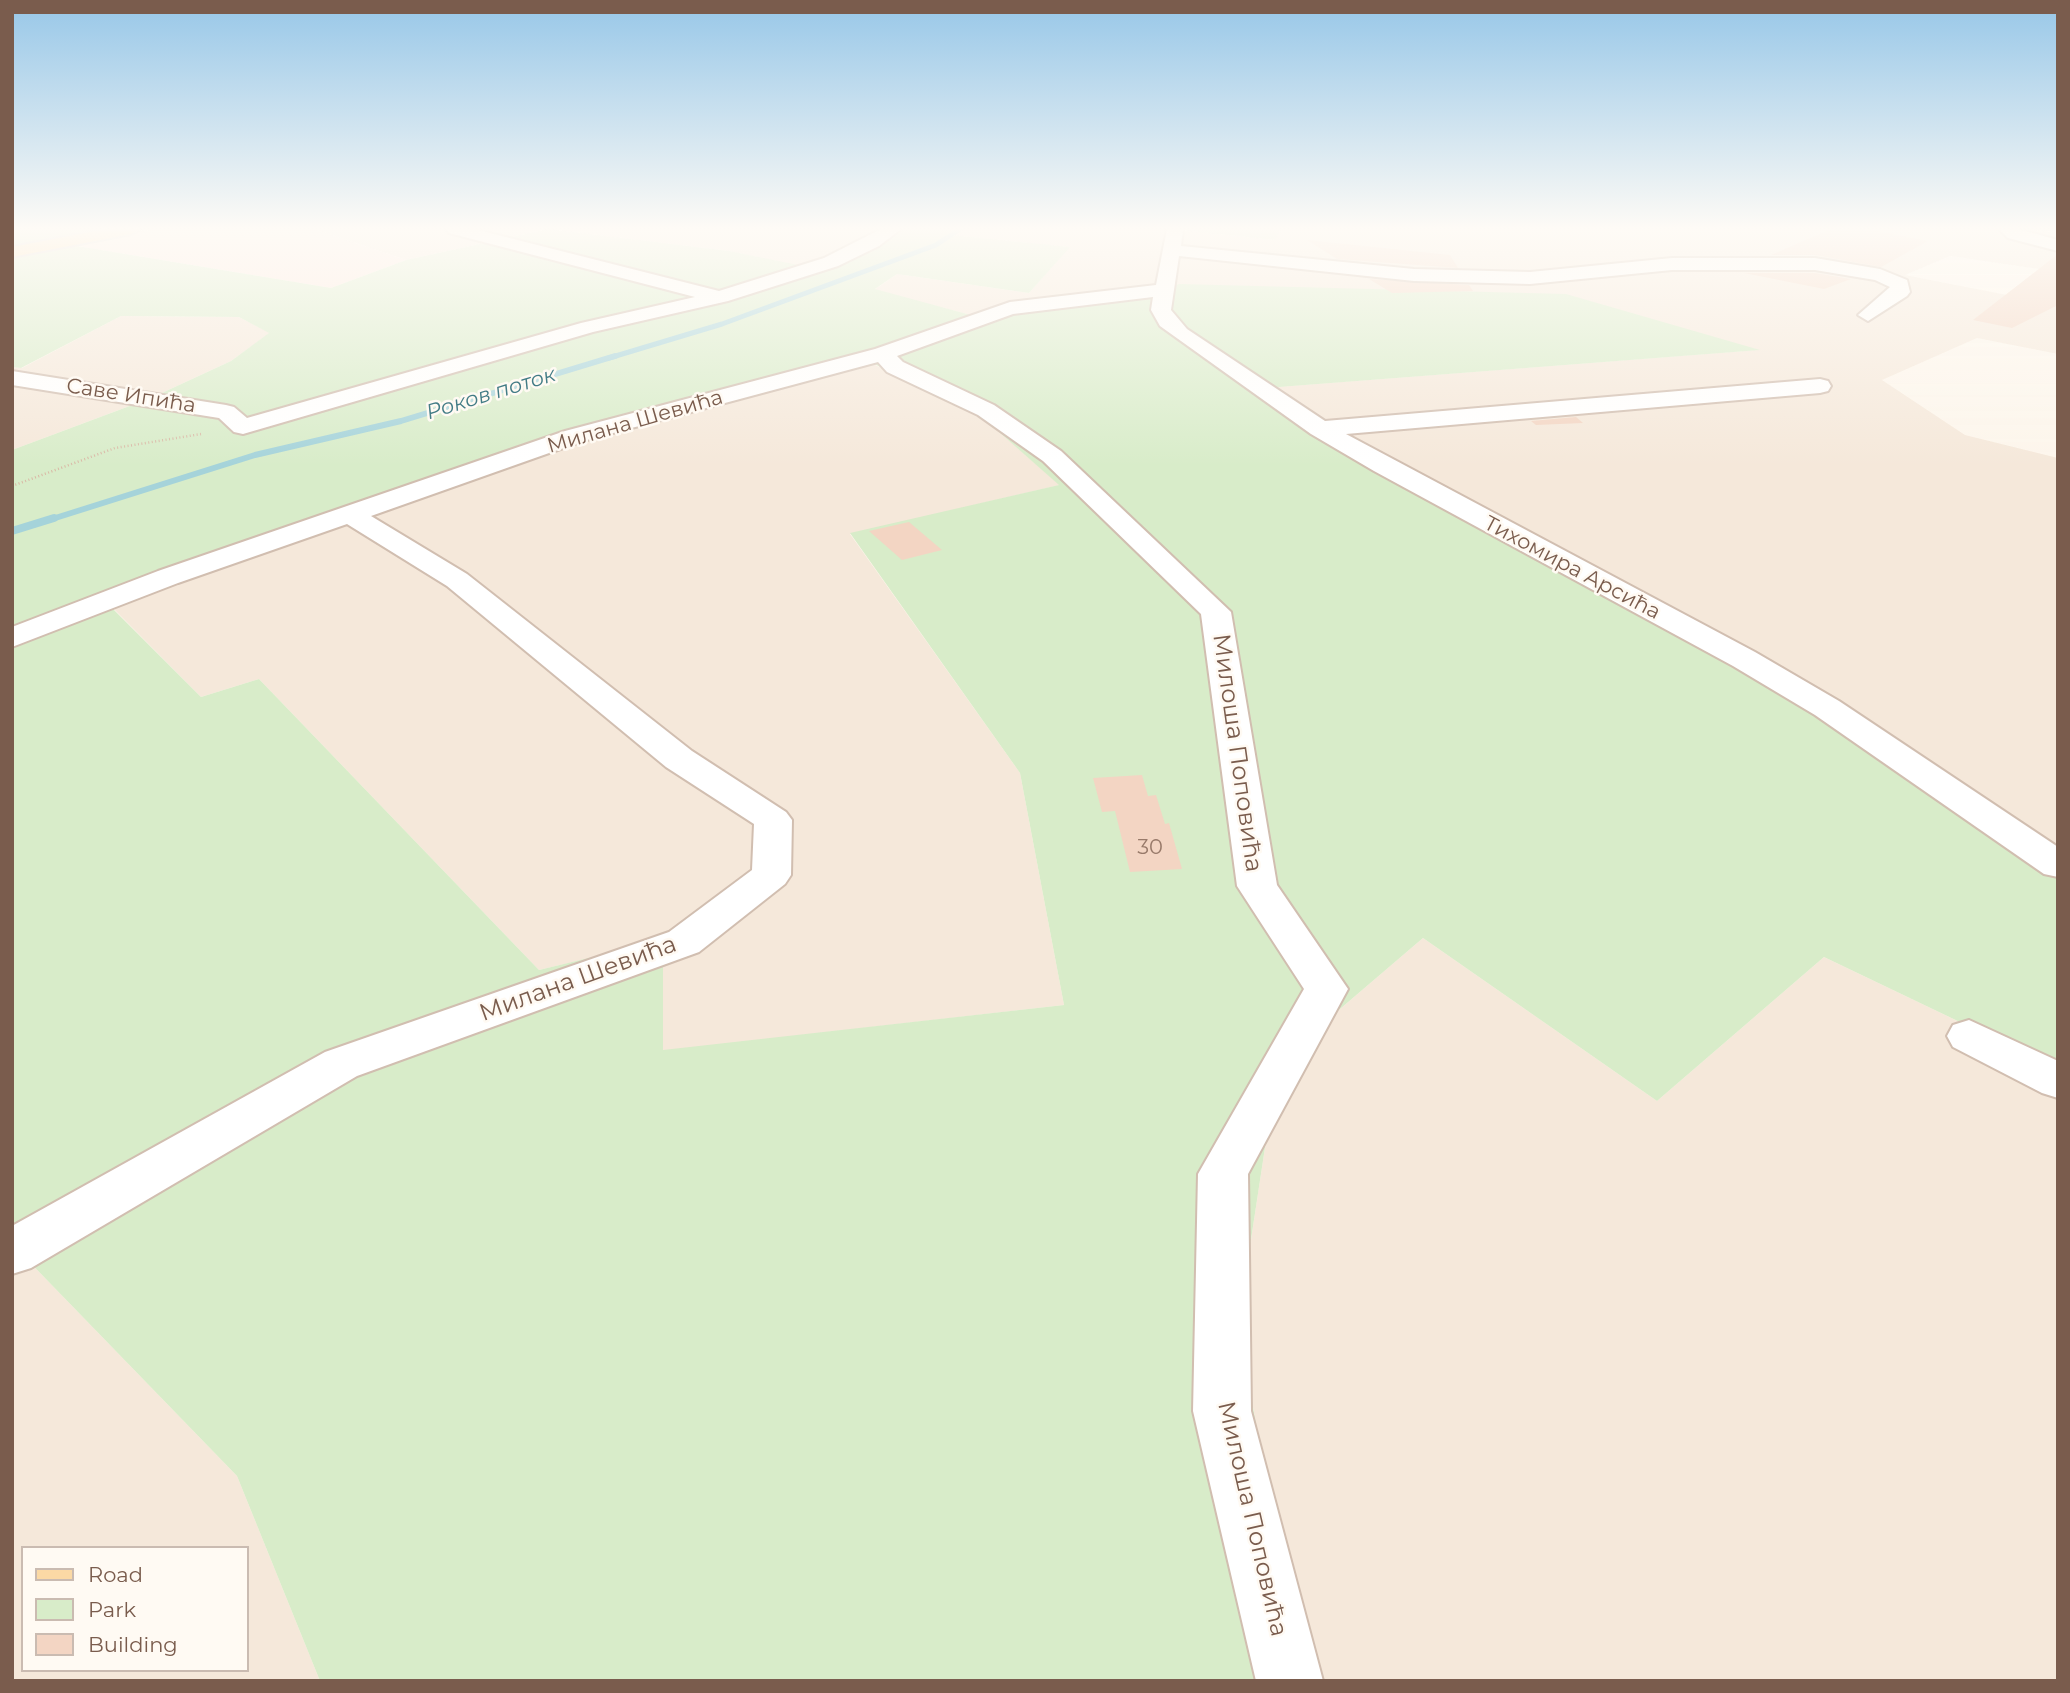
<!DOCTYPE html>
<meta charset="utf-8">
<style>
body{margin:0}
#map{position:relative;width:2070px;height:1693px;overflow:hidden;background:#fdf6ec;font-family:Montserrat,sans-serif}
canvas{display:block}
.frame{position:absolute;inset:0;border:14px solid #7a5c4d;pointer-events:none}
.legend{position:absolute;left:21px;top:1546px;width:228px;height:126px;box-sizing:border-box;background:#fffaf3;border:2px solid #cabbb1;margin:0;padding:9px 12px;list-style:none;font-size:21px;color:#7a5c4d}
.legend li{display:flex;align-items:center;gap:14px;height:35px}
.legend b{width:35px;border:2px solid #cabbb1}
</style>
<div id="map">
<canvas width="2070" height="1693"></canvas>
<div class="frame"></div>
<ul class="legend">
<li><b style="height:9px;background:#fbd9a5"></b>Road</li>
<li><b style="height:19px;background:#d8ecc9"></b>Park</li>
<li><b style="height:19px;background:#f3d5c3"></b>Building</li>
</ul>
</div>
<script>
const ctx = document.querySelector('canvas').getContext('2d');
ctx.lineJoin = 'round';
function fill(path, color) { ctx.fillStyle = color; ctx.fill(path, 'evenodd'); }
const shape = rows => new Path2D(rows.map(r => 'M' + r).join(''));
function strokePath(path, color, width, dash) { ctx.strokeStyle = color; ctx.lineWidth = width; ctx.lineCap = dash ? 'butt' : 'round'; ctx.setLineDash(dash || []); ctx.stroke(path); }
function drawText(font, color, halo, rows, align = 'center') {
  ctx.font = font + ' Montserrat,sans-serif'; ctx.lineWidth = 5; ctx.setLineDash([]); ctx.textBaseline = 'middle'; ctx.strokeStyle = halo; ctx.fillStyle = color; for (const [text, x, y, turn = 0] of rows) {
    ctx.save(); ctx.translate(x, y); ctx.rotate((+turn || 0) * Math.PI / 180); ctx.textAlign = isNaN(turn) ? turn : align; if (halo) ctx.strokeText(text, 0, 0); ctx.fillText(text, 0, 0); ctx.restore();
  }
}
fill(shape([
 [314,229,884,229,813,269,729,251,548,229,406,260],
 [961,229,1171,229,1275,240,1281,229,2038,229,2035,230,2058,233,2058,268,2046,270,1950,256,1905,275,2058,305,2058,354,1977,338,1882,380,1965,435,2058,458,2058,857,1264,388,1757,350,1158,293,978,317,874,290,897,274,1029,293,1069,247,951,235],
 [121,316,239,317,270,333,231,361,151,398,12,450,12,367,22,368],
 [863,359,982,417,1060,485,850,534,1020,773,1064,1005,663,1051,662,941,539,970,259,679,201,697,102,597,577,433],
 [1423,938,1657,1101,1824,957,2058,1069,2058,1681,1303,1681,1238,1325,1278,1062],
 [12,1244,237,1476,320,1681,12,1681],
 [23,1548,247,1548,247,1670,23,1670]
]), '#f5e8da');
fill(shape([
 [154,229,314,229,406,260,331,288,71,245]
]), '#fde8e0');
fill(shape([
 [12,229,122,229,12,251],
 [548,229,729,251,813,268,884,229,961,229,952,235,1070,247,1029,293,897,274,875,289,978,317,1158,293,1179,284,1566,294,1760,350,1266,388,1388,464,1745,649,2058,857,2058,1069,1824,957,1657,1101,1423,938,1278,1062,1238,1325,1303,1681,320,1681,237,1476,12,1244,12,450,151,398,231,361,269,333,239,317,121,316,21,368,12,367,12,258,71,245,331,288,406,260],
 [864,359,982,417,1059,485,850,533,1020,773,1064,1005,663,1050,663,940,539,970,259,679,201,697,102,598,577,433],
 [1171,229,1281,229,1275,240]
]), '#d8ecc9');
strokePath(shape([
 [609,358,722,324,936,245,960,229]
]), '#a5d3da', 5);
strokePath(shape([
 [49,520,255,455,401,421,615,356]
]), '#a5d3da', 6);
strokePath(shape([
 [12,531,54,518]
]), '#a5d3da', 8);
fill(shape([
 [1831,229,1867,229,1928,241,1881,267,1815,255,1771,255],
 [1307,240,1450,255,1458,268,1337,259],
 [2058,254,2058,305,2012,328,1973,320],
 [1744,273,1815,273,1851,279,1824,289],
 [1369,279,1469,285,1473,291,1392,293],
 [1576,417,1583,423,1536,425,1531,421],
 [909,522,942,550,902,560,869,531],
 [1142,775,1148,796,1156,795,1165,824,1169,823,1182,869,1130,872,1115,811,1102,812,1093,778]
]), '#f3d5c3');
const minor = shape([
 [446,229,474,229,719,291,824,258,881,229,901,229,879,246,838,266,728,301,593,332,243,434,234,432,219,418,12,385,12,371,226,405,234,407,247,418,581,323,695,297,449,233,446,229],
 [1167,229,1183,229,1181,246,1414,269,1530,272,1672,258,1815,258,1880,269,1907,280,1910,292,1907,296,1868,321,1858,315,1890,287,1875,280,1815,270,1672,270,1530,284,1414,281,1179,256,1171,310,1187,329,1325,421,1820,379,1828,381,1831,386,1828,391,1820,393,1346,434,1755,652,1839,701,2058,847,2058,877,2044,874,1815,715,1733,666,1374,471,1311,434,1160,326,1151,310,1153,297,1013,314,897,356,903,362,994,405,1061,451,1231,612,1277,885,1348,989,1248,1174,1251,1411,1323,1681,1256,1681,1193,1411,1198,1174,1304,989,1237,886,1201,614,1043,461,978,415,887,372,878,362,583,441,371,516,467,574,692,751,786,812,792,820,791,875,785,884,699,952,357,1076,31,1268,12,1274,12,1226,325,1052,669,932,752,870,754,824,666,767,447,586,347,524,178,583,12,647,12,627,158,571,565,431,875,349,1010,302,1156,285,1167,229],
 [1999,229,2018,229,2058,240,2058,251,2008,238,1999,229],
 [1969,1020,2058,1061,2058,1098,2042,1093,1953,1047,1947,1036,1953,1025,1969,1020]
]);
const major = shape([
 [106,229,140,229,131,234,12,257,12,247,106,229]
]);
strokePath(minor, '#d1beb0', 4);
strokePath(major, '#dad1cd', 4);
strokePath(shape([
 [12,486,115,448,201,434]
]), '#d9b8a5', 2.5, [1, 2.5]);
fill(minor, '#fff');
fill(major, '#fbd9a5');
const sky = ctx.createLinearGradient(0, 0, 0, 466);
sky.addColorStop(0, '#97c7e8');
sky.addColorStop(0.49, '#fefbf6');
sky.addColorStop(1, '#fefbf600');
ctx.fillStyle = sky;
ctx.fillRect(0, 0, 2070, 466);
drawText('italic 21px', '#437c86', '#fffaf3', [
 ["Роков поток",491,394,-17]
]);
drawText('21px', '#7a5c4d', '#fffaf3', [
 ["Саве Ипића",131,396,9],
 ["Милана Шевића",635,422,-16],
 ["Тихомира Арсића",1572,568,28]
]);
drawText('21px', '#987a6a', null, [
 ["30",1150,848]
]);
drawText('24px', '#7a5c4d', '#fffaf3', [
 ["Милоша Поповића",1237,753,82],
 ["Милана Шевића",578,979,-20],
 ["Милоша Поповића",1252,1519,77]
]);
</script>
